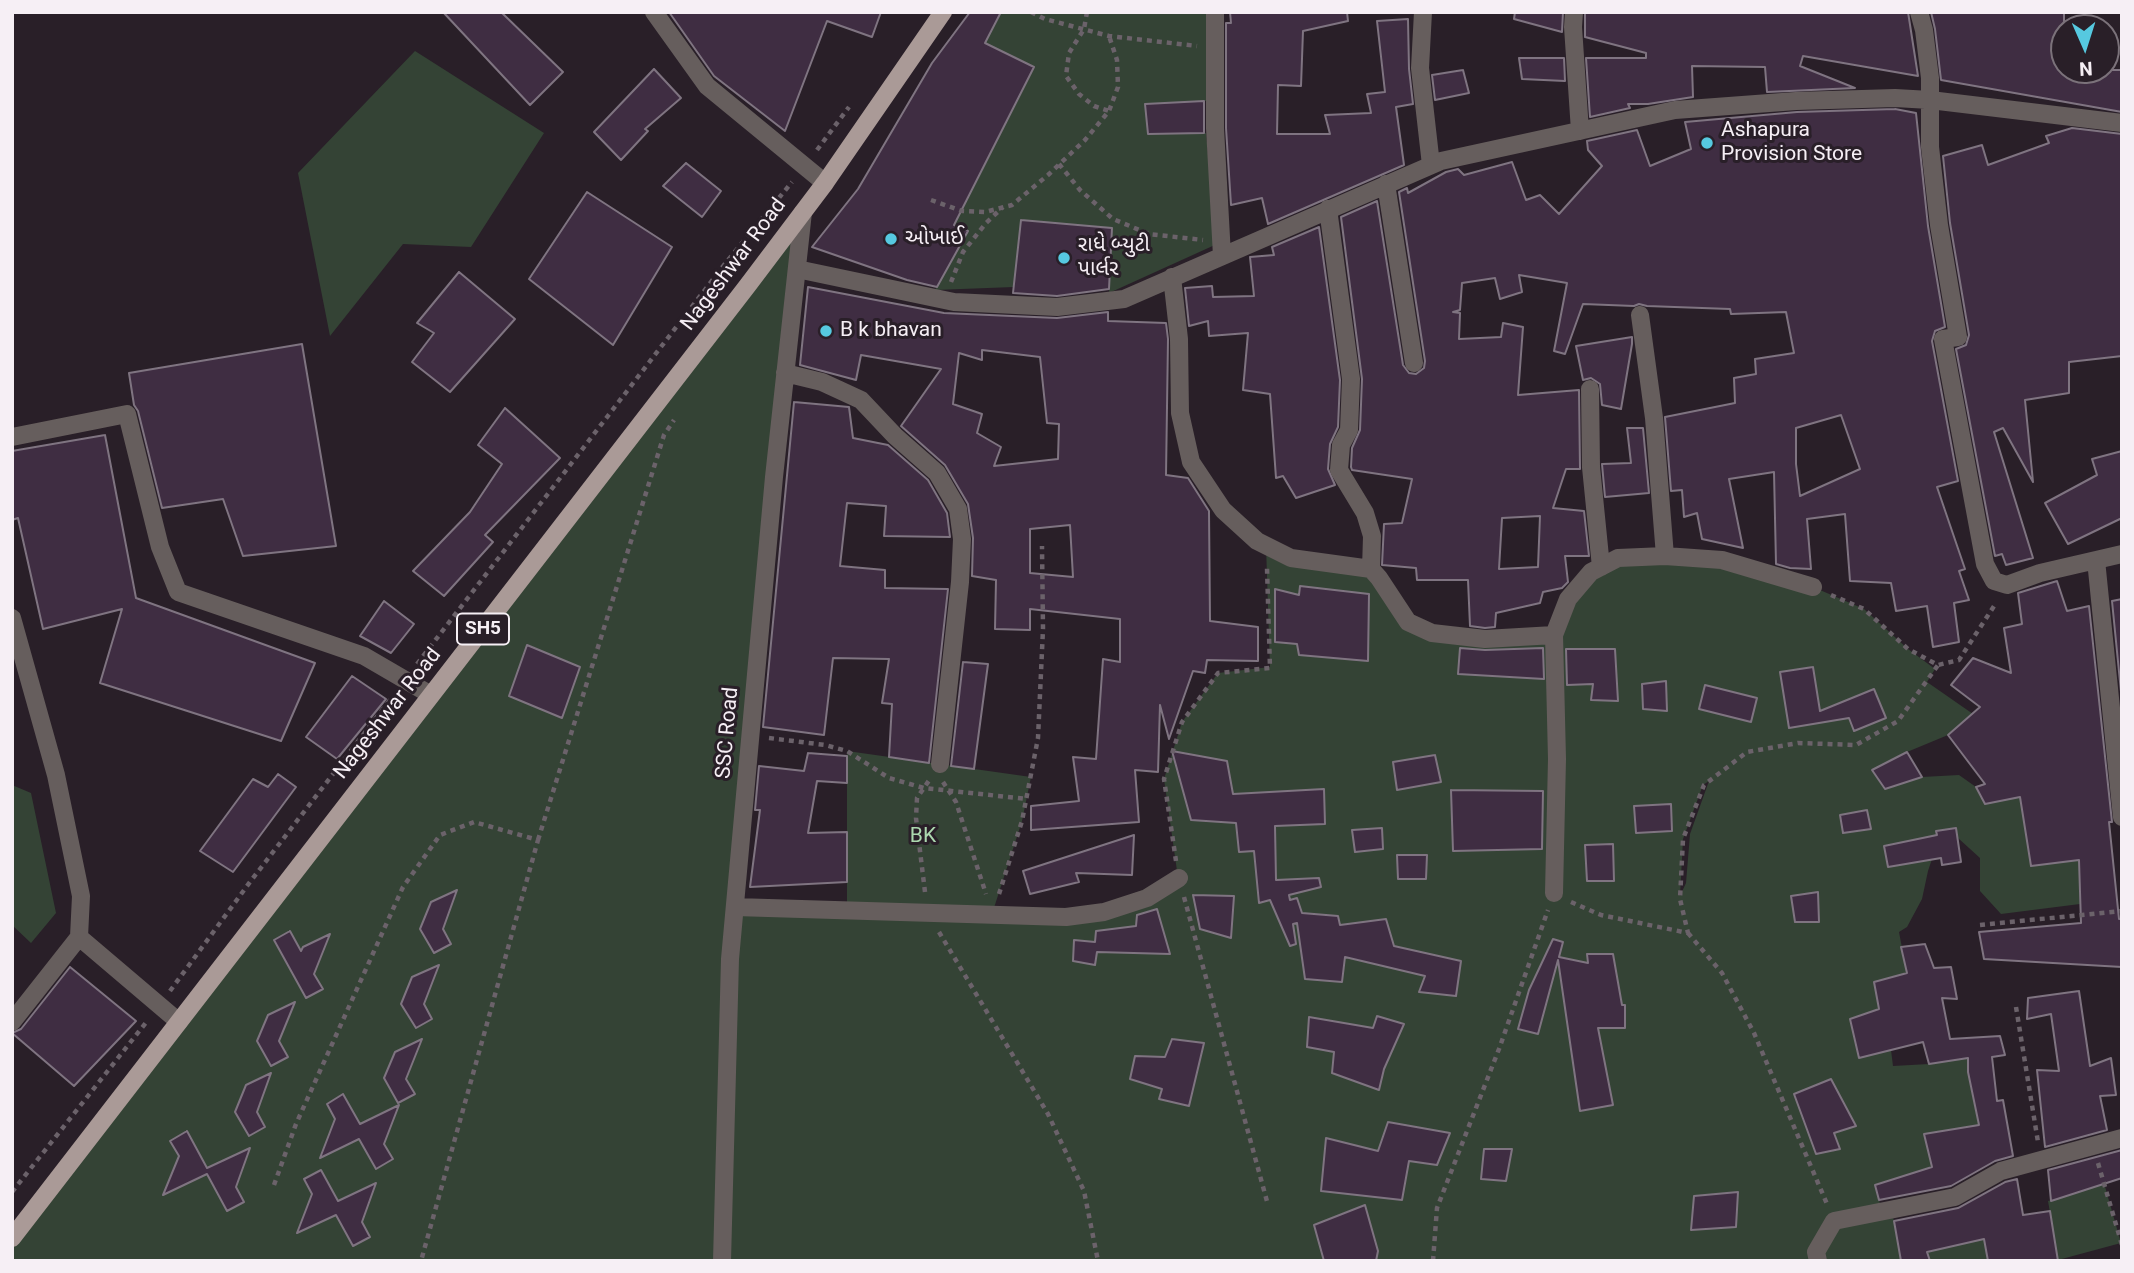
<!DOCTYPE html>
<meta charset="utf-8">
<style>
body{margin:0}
#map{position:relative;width:2134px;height:1273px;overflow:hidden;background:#291f28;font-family:Roboto,sans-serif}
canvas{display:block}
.frame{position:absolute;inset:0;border:14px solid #f6eff5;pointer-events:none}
.north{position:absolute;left:2050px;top:14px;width:70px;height:70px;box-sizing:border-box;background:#291f28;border:2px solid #7b727a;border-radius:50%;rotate:177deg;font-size:19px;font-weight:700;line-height:28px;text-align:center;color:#f6eff5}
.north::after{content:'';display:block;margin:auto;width:24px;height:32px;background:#56c9e0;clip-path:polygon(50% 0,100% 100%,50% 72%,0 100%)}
</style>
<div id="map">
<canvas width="2134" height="1273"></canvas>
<div class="frame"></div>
<div class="north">N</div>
</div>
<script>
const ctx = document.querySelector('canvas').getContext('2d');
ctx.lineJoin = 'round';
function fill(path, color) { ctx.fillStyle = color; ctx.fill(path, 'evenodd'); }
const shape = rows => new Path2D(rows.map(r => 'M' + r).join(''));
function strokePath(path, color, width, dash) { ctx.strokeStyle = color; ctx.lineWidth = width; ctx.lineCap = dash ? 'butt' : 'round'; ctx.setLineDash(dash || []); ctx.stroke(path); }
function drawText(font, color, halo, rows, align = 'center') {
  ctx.font = font + ' Roboto,"Noto Sans Gujarati",sans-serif'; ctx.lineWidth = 6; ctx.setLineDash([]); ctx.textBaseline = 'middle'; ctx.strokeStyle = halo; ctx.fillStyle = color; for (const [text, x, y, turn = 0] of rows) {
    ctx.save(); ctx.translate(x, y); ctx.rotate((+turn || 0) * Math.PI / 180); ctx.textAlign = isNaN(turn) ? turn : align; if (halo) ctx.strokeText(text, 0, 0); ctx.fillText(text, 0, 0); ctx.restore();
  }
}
fill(shape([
 [994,12,1207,12,1207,101,1145,104,1148,134,1206,133,1217,244,1109,293,1112,228,1021,220,1014,287,935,290,968,231,924,214,1033,67,985,43,1000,15],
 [415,51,544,133,471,247,403,244,330,336,298,173],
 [803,212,736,907,847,910,847,751,1031,777,1022,821,992,914,1066,917,1178,878,1164,779,1182,722,1218,673,1270,667,1266,546,1371,569,1390,595,1432,633,1554,635,1591,572,1664,551,1813,587,1864,609,1908,649,1935,669,1927,682,1973,714,1948,735,1907,752,1872,770,1884,789,1922,777,1959,775,1976,787,1985,804,2020,797,2031,866,2079,860,2080,904,2001,914,1980,891,1980,858,1958,838,1956,829,1936,831,1938,841,1928,871,1922,899,1907,927,1899,932,1907,974,1879,1009,1850,1019,1859,1058,1891,1050,1893,1066,1929,1064,1968,1058,1969,1079,1979,1127,1932,1167,1876,1185,1880,1204,1893,1216,1901,1261,12,1261,12,1237],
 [1709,781,1690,834,1686,883,1680,896,1683,839,1703,785],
 [12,785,31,793,56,913,31,943,12,925],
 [2104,1183,2121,1243,2058,1260,2048,1201],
 [1984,1239,1988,1261,1930,1261,1927,1252]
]), '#344335');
const building = shape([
 [443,12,501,12,563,72,530,105,443,12],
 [669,12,881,12,872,37,827,21,785,131,714,76,669,12],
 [970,12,1001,12,985,43,1034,67,954,225,968,231,937,287,907,280,812,247,858,189,932,63,970,12],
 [1230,12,1347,12,1348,21,1303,31,1301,86,1278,85,1277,134,1330,134,1325,115,1371,113,1367,94,1385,92,1377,21,1408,19,1409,69,1413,104,1396,107,1404,165,1268,224,1262,198,1231,205,1226,128,1226,23,1231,23,1230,12],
 [1515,12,1563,12,1562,32,1514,19,1515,12],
 [1585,12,1908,12,1918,76,1803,56,1800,66,1855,88,1767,92,1765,67,1692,66,1693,97,1648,104,1628,104,1630,108,1590,117,1586,58,1646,58,1646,53,1585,37,1585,12],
 [1931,12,2064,12,2064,70,2122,70,2122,112,1941,80,1935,29,1931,12],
 [1519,58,1564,58,1565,81,1522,79,1519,58],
 [654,69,681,98,645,129,648,131,621,160,594,132,654,69],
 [1463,70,1469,93,1435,100,1432,75,1463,70],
 [1204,101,1204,133,1148,134,1145,104,1204,101],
 [1895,109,1916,113,1928,226,1945,327,1935,331,1932,341,1958,481,1937,487,1965,569,1959,571,1969,600,1954,603,1959,642,1933,647,1927,606,1896,611,1891,583,1850,581,1845,514,1807,519,1811,569,1790,568,1776,564,1774,472,1729,479,1743,548,1702,539,1697,513,1684,517,1682,490,1671,491,1665,417,1735,403,1734,378,1756,374,1755,359,1794,353,1786,312,1731,314,1730,309,1647,306,1639,304,1634,306,1583,304,1565,354,1554,351,1567,283,1519,275,1522,292,1500,299,1495,278,1462,283,1460,310,1453,312,1460,313,1459,339,1501,337,1503,323,1523,327,1518,395,1579,390,1580,469,1566,469,1553,508,1584,511,1589,556,1565,556,1568,582,1562,588,1543,592,1540,603,1496,613,1495,627,1485,628,1470,626,1468,580,1417,580,1416,568,1382,565,1384,524,1402,523,1412,479,1352,470,1351,467,1352,448,1360,430,1362,379,1341,217,1377,201,1403,365,1409,373,1416,374,1424,368,1425,361,1399,192,1407,188,1408,193,1446,172,1458,169,1464,175,1512,162,1526,200,1540,195,1559,214,1602,166,1588,150,1587,141,1637,130,1650,166,1691,149,1685,122,1797,112,1895,109],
 [1841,415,1860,469,1800,496,1796,464,1796,428,1841,415],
 [1540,516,1538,567,1499,569,1502,518,1540,516],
 [2072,128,2122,134,2122,356,2069,362,2069,393,2025,400,2033,482,2003,428,1994,432,2033,558,2006,565,2002,554,1995,556,1956,349,1966,345,1969,335,1950,223,1943,156,1982,145,1988,165,2049,143,2046,136,2072,128],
 [686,163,721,191,702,217,663,186,686,163],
 [587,192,672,247,613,345,529,279,587,192],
 [1021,220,1112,228,1109,289,1057,296,1013,293,1021,220],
 [1319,227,1340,380,1338,427,1330,444,1328,469,1335,485,1296,498,1283,476,1276,478,1270,394,1243,390,1248,333,1209,336,1208,321,1189,326,1185,288,1212,286,1213,297,1254,296,1250,257,1274,255,1272,247,1319,227],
 [459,272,515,319,450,392,412,362,434,333,417,323,459,272],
 [808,287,944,313,1057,318,1108,312,1108,321,1166,323,1168,339,1166,475,1188,478,1209,511,1210,621,1258,627,1258,661,1207,660,1205,673,1193,671,1169,739,1160,705,1158,772,1135,770,1139,822,1031,830,1031,806,1079,801,1073,757,1096,759,1103,659,1120,662,1120,619,1030,609,1030,630,995,629,996,580,972,576,973,538,968,504,945,465,901,426,941,369,861,355,856,380,800,365,808,287],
 [982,350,1040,357,1047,423,1059,424,1058,459,994,466,1001,447,977,433,982,414,953,404,959,353,982,360,982,350],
 [1070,525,1073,577,1030,573,1030,529,1070,525],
 [1632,337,1632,344,1621,409,1602,405,1600,384,1591,378,1583,380,1576,346,1632,337],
 [302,344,336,546,243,556,223,499,162,508,138,411,134,405,129,373,302,344],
 [794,402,849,407,853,438,888,445,928,480,947,513,950,537,884,536,886,506,847,503,840,566,885,570,885,588,948,589,929,763,889,757,892,704,882,703,889,659,833,658,824,735,763,727,794,402],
 [505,408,560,458,485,535,493,542,444,596,413,571,470,512,502,464,478,445,505,408],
 [1627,428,1643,428,1649,493,1605,497,1602,464,1631,463,1627,428],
 [105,435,136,598,315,663,281,741,100,683,122,609,43,629,18,518,12,520,12,451,105,435],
 [2122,451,2122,518,2068,544,2045,503,2097,475,2092,459,2122,451],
 [2057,581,2067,611,2089,606,2112,822,2109,822,2119,919,2122,919,2122,967,1984,959,1979,932,2081,923,2079,860,2031,866,2020,797,1985,804,1976,787,1985,784,1948,735,1980,707,1951,685,1973,658,2011,673,2004,628,2022,624,2018,593,2057,581],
 [1300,586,1369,594,1368,661,1299,655,1297,644,1275,642,1275,589,1299,595,1300,586],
 [2122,599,2122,702,2112,601,2122,599],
 [384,601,414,624,391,653,360,636,384,601],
 [527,645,580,667,562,718,509,696,527,645],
 [1460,648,1485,650,1543,648,1544,679,1458,674,1460,648],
 [1566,649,1615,649,1618,701,1591,700,1593,684,1567,685,1566,649],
 [963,662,988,664,974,769,951,766,963,662],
 [1813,667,1820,711,1874,689,1886,718,1854,731,1849,718,1789,728,1780,672,1813,667],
 [352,676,386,699,337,759,306,737,352,676],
 [1666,681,1667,711,1643,709,1642,684,1666,681],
 [1705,685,1757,698,1751,722,1699,709,1705,685],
 [1172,751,1227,761,1233,794,1324,789,1325,824,1275,826,1276,880,1319,878,1321,887,1289,895,1290,900,1297,898,1302,913,1338,916,1340,925,1386,919,1394,946,1461,961,1456,996,1419,992,1425,976,1345,957,1342,982,1305,979,1297,923,1293,924,1296,944,1290,946,1270,900,1259,903,1254,851,1239,852,1236,823,1191,820,1172,751],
 [1907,752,1922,777,1885,789,1872,770,1907,752],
 [808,753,847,756,847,783,817,781,808,833,847,832,847,882,750,887,760,810,755,810,759,766,804,771,808,753],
 [1435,755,1441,782,1397,790,1393,762,1435,755],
 [278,774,296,787,233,872,200,851,253,779,268,787,278,774],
 [1451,790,1543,791,1542,849,1453,851,1451,790],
 [1671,804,1672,831,1636,833,1634,806,1671,804],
 [1867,810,1871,829,1843,833,1840,815,1867,810],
 [1382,828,1383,849,1355,852,1352,830,1382,828],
 [1956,828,1961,862,1942,865,1941,858,1888,867,1884,846,1937,835,1936,831,1956,828],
 [1134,835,1132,875,1076,873,1079,882,1030,894,1023,871,1134,835],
 [1613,844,1614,881,1587,881,1585,845,1613,844],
 [1397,855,1427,855,1426,879,1398,879,1397,855],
 [457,890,443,929,451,944,434,953,420,929,431,902,457,890],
 [1818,892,1819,922,1795,922,1791,896,1818,892],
 [1193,895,1234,896,1231,938,1200,929,1193,895],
 [1157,909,1170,954,1097,952,1095,965,1073,961,1074,940,1095,942,1096,931,1136,926,1137,915,1157,909],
 [290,931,301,951,303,947,330,934,314,974,323,989,306,998,274,940,290,931],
 [1553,939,1563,942,1559,957,1588,963,1587,954,1613,954,1622,1005,1625,1005,1625,1028,1598,1028,1613,1105,1580,1111,1558,960,1538,1034,1518,1029,1529,990,1553,939],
 [1925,944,1934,968,1951,967,1957,999,1942,998,1950,1039,2000,1036,2005,1055,1992,1057,1997,1101,2003,1100,2013,1156,1995,1161,1951,1186,1879,1200,1875,1185,1932,1167,1924,1134,1979,1125,1968,1072,1968,1058,1929,1064,1923,1042,1859,1058,1850,1019,1879,1009,1874,982,1907,973,1901,947,1925,944],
 [439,965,424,1004,432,1019,416,1028,401,1004,412,977,439,965],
 [70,967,136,1021,74,1086,12,1033,21,1029,70,967],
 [2079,991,2090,1066,2111,1058,2116,1095,2100,1096,2107,1130,2045,1147,2037,1070,2059,1071,2051,1014,2027,1019,2028,998,2079,991],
 [295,1002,279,1041,288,1057,271,1066,257,1041,268,1015,295,1002],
 [1377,1016,1404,1024,1384,1069,1379,1090,1332,1073,1334,1052,1307,1047,1309,1017,1373,1028,1377,1016],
 [422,1039,406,1079,415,1094,398,1103,384,1078,395,1052,422,1039],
 [1172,1039,1204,1043,1189,1106,1159,1099,1162,1089,1130,1079,1135,1056,1165,1057,1172,1039],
 [271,1073,257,1112,265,1127,249,1136,235,1112,246,1085,271,1073],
 [1831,1079,1856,1126,1834,1133,1840,1149,1816,1154,1794,1094,1831,1079],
 [343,1094,360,1124,399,1105,384,1144,393,1159,376,1169,359,1139,320,1158,335,1119,327,1104,343,1094],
 [1388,1122,1450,1133,1437,1165,1409,1161,1402,1200,1321,1191,1326,1138,1378,1151,1388,1122],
 [187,1131,207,1168,250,1148,236,1187,244,1202,227,1211,207,1174,163,1195,179,1156,170,1141,187,1131],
 [1484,1149,1512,1149,1506,1181,1481,1179,1484,1149],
 [2122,1150,2122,1178,2051,1201,2048,1170,2122,1150],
 [321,1170,338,1201,376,1183,362,1222,370,1237,353,1246,336,1215,297,1233,312,1194,304,1179,321,1170],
 [2017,1179,2023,1215,2050,1211,2058,1261,1988,1261,1984,1239,1927,1252,1930,1261,1901,1261,1894,1221,1958,1208,2005,1182,2017,1179],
 [1738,1192,1736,1227,1691,1230,1694,1196,1738,1192],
 [1365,1205,1378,1251,1376,1261,1324,1261,1314,1225,1365,1205]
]);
fill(building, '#3f2d42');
strokePath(building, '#7f7481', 2);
strokePath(shape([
 [1031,12,1045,19,1109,36,1197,46],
 [1087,12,1084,29,1069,53,1066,76,1079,94,1094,106,1109,111],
 [817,150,849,107],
 [1059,164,1080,190,1113,219,1149,234,1203,240],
 [931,200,962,211,985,212,1012,205,1048,175,1085,140,1109,111,1118,87,1117,60,1109,36],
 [951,282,963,252,986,223,1003,207],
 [1831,595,1864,609,1908,649,1938,665,1959,660,1996,603],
 [417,664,724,265,792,182],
 [769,738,825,745,847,751,889,778,924,788,1027,799],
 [943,782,956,802,986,894],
 [538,840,664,435,674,420],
 [1176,861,1164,779,1182,722,1218,673,1270,668,1267,568],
 [925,892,916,818,917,798,930,779],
 [999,894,1022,821,1038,738,1043,629,1042,546],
 [1184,897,1268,1205],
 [1571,902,1601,915,1688,933,1680,899,1683,839,1704,785,1747,752,1798,743,1856,745,1898,721,1938,665],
 [1980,925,2122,911],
 [939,932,1048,1114,1084,1191,1098,1261],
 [1688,933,1722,973,1754,1033,1827,1204],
 [170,991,250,882,393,696],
 [2016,1007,2038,1142],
 [2098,1163,2122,1245],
 [274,1185,296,1124,403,887,440,835,474,822,538,840,421,1261],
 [12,1192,148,1020],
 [1433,1261,1437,1208,1499,1049,1548,910]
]), '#6b626a', 4.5, [5, 5]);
strokePath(shape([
 [654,12,707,86,825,183],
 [1215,12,1215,128,1222,256],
 [1423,12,1420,68,1431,165],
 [1574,12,1573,27,1580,131],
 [1919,12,1924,30,1930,78,1930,147,1939,225,1958,337,1943,339,1985,564,1994,581,2007,585,2040,573,2122,554],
 [1386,184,1414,363],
 [1328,209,1351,379,1349,430,1341,445,1339,470,1365,513,1372,536,1371,569],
 [797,269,954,302,1057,307,1124,299,1441,161,1675,110,1796,101,1895,98,1930,100,2122,123],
 [1172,277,1179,339,1180,413,1191,462,1223,510,1257,541,1291,558,1371,569,1379,578,1408,622,1432,633,1485,639,1554,635],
 [1640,315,1654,418,1665,556],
 [785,373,822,382,861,400,895,436,937,473,958,509,962,539,960,582,940,764],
 [1590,389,1591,467,1601,567],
 [12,437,127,414,160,547,178,592,364,656,431,695],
 [2096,560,2122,817],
 [12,618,56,775,81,896,79,937,12,1022],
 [1554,893,1557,759,1554,635,1568,599,1591,572,1618,558,1665,556,1722,560,1813,587],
 [735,907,1066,917,1104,912,1147,898,1179,878],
 [79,937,179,1022],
 [722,1261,730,959,774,477,803,212],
 [1818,1261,1816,1252,1834,1221,1955,1197,2001,1171,2122,1138]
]), '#665e5d', 18);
strokePath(shape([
 [12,1238,748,285,825,183,943,12]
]), '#aa9a97', 18);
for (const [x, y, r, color] of [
 [1707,143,7,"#56c9e0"],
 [891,239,7,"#56c9e0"],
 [1064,258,7,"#56c9e0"],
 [826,331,7,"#56c9e0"]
]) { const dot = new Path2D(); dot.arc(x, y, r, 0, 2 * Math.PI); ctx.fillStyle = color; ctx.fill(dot); strokePath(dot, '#291f28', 2.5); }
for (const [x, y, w] of [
 [483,629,52]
]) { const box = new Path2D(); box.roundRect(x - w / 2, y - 15.5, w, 31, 5); ctx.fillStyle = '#291f28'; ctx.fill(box); strokePath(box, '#f6eff5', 2); }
drawText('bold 19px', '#f6eff5', null, [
 ["SH5",483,629]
]);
drawText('21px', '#f6eff5', '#291f28', [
 ["Ashapura",1721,131],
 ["Provision Store",1721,155],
 ["ઓખાઈ",905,239],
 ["રાધે બ્યુટી",1078,246],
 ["પાર્લર",1078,270],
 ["B k bhavan",840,331]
], 'left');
drawText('21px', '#f6eff5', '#291f28', [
 ["Nageshwar Road",734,265,-53],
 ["Nageshwar Road",388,714,-52],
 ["SSC Road",728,733,-85]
]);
drawText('21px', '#acd8af', '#291f28', [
 ["BK",923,837]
]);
</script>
